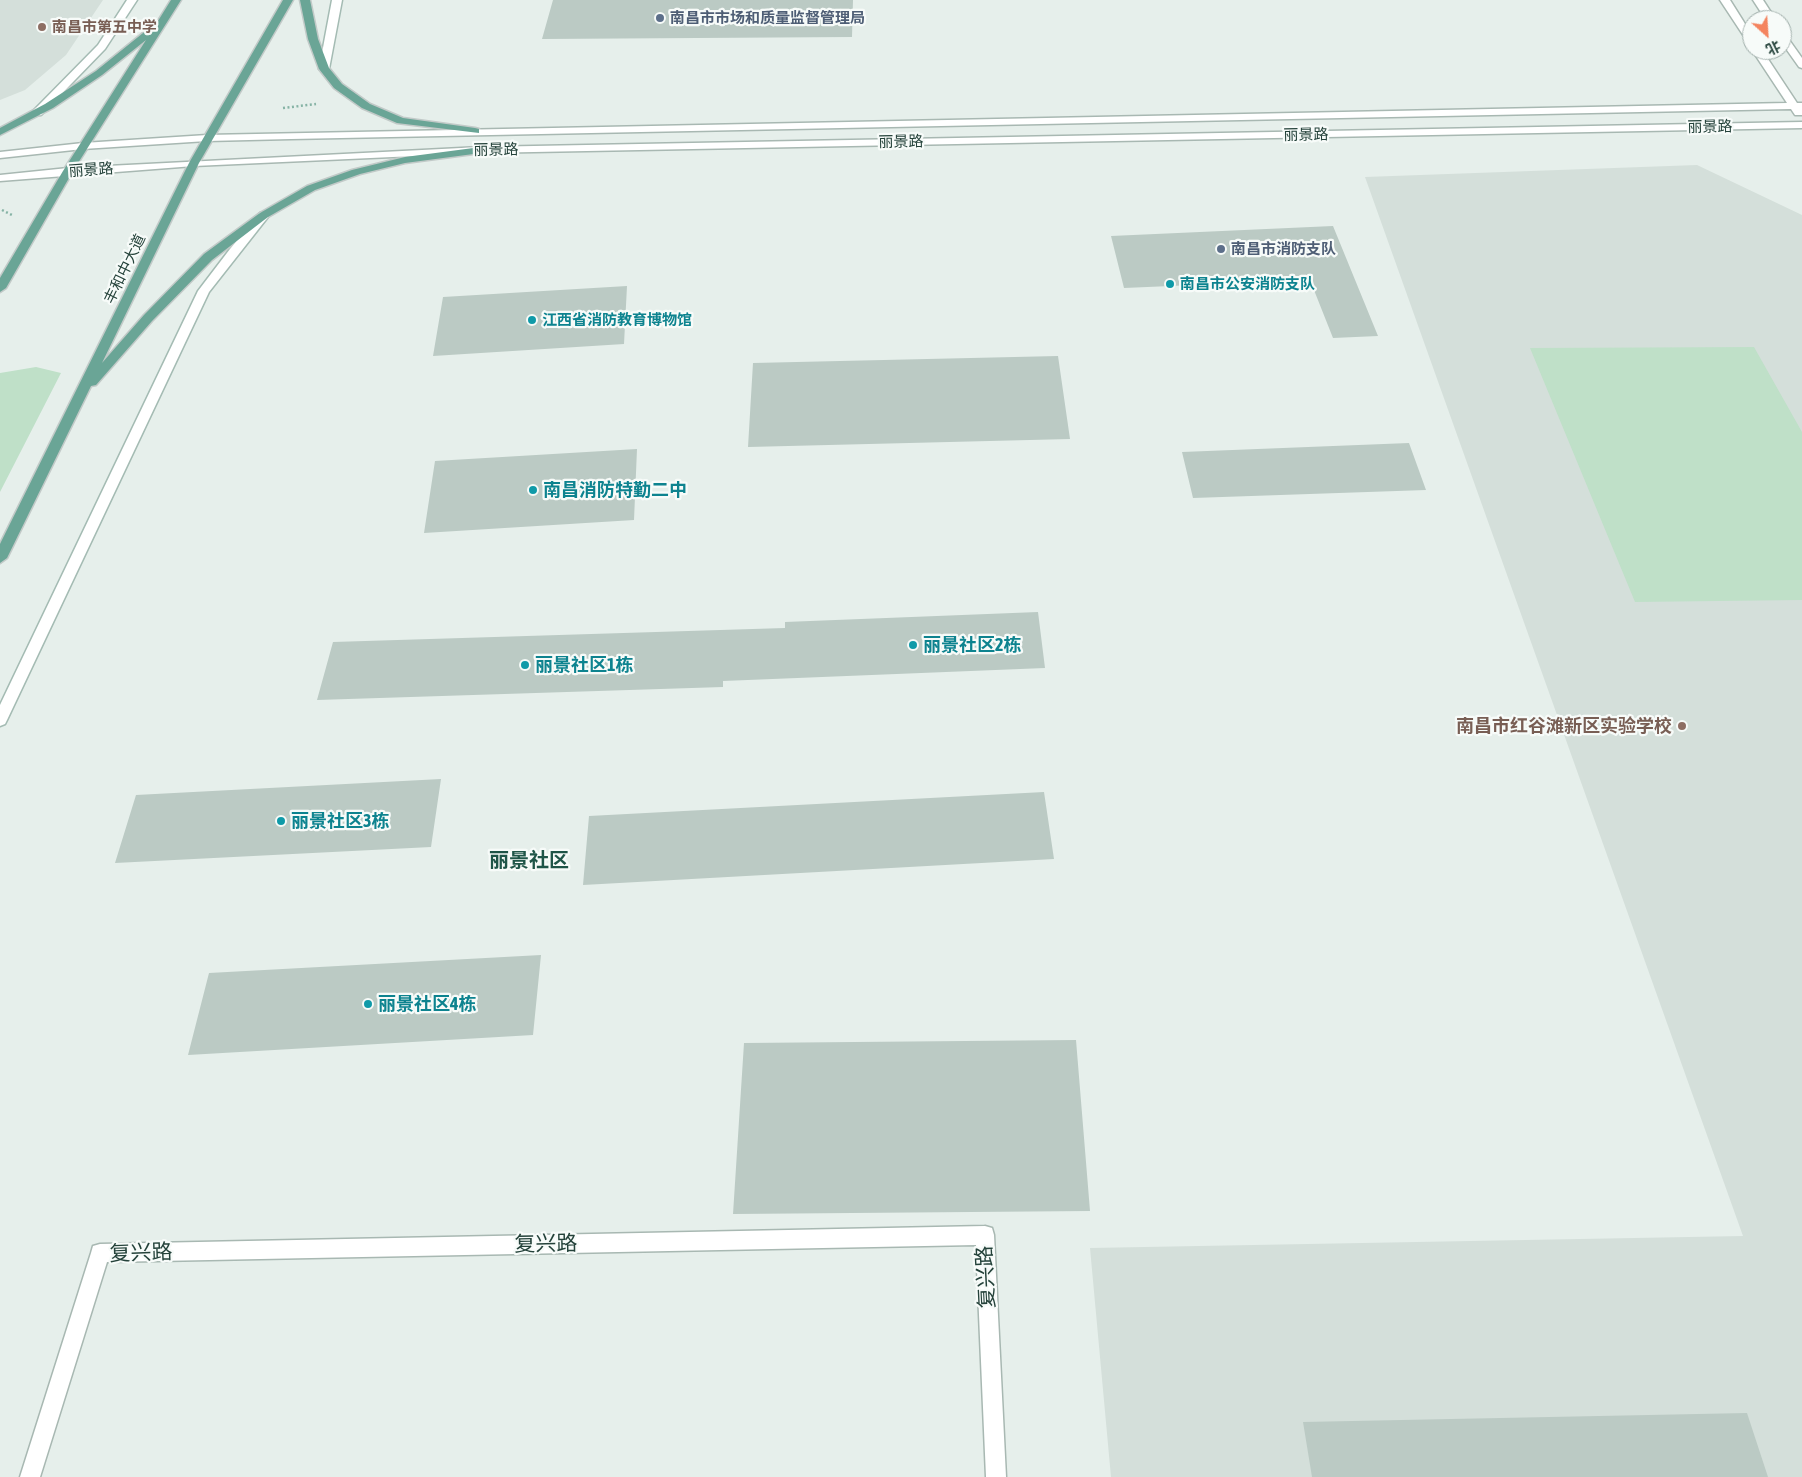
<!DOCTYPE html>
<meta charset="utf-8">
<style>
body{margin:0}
#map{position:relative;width:1802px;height:1477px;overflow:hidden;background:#e6efeb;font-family:"Asap Condensed","Noto Sans SC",sans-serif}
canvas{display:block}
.north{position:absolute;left:1742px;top:10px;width:50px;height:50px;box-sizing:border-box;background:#f7fbf9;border:1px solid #a3b1ad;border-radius:50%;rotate:154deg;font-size:14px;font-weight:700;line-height:20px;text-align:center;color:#24423a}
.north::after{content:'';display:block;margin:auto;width:18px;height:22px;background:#f4845f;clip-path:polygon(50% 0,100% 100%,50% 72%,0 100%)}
</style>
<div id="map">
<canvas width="1802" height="1477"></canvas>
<div class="north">北</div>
</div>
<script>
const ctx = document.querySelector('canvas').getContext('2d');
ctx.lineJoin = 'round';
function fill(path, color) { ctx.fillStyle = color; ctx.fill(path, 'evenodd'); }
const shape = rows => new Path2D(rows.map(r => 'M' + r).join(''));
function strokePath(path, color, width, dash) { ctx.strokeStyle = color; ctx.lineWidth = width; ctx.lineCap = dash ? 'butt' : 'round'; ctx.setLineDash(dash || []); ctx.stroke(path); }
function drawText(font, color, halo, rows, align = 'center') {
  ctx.font = font + ' "Asap Condensed","Noto Sans SC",sans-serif'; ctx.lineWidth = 4.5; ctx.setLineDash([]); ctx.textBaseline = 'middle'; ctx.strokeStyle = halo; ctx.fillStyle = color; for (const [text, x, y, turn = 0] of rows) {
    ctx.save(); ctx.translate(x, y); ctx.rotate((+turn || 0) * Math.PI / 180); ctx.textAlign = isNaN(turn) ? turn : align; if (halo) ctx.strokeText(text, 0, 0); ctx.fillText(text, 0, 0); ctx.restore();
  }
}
fill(shape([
 [0,0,103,0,66,55,25,90,0,100],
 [1697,165,1802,215,1802,1477,1111,1477,1090,1248,1743,1236,1365,177]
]), '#d4dfda');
fill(shape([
 [1754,347,1802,432,1802,600,1635,602,1530,348],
 [36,367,61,373,0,492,0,373]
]), '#bfe0c8');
fill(shape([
 [553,0,853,0,852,37,542,39],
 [1333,226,1378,336,1333,338,1310,280,1124,288,1111,236],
 [627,286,624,344,433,356,443,297],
 [1058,356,1070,439,748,447,753,363],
 [1409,443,1426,490,1193,498,1182,452],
 [637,449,634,520,424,533,435,461],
 [1038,612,1045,668,723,681,723,687,317,700,333,642,785,628,785,622],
 [441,779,431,847,115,863,136,795],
 [1044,792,1054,859,583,885,589,816],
 [541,955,533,1035,188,1055,209,973],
 [1076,1040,1090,1211,733,1214,744,1043],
 [1747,1413,1768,1477,1312,1477,1303,1422]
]), '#bbcac4');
const minor = shape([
 [985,1226,992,1228,994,1235,1006,1477,986,1477,976,1245,107,1262,40,1477,20,1477,91,1253,93,1246,100,1244,985,1226]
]);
const tertiary = shape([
 [1720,0,1730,0,1752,35,1752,45,1749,44,1720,0],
 [1753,0,1763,0,1776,20,1766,20,1753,0],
 [1782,33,1785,34,1802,58,1802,68,1799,67,1782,43,1782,33],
 [1752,50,1762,50,1797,103,1802,103,1802,115,1795,115,1791,109,291,139,207,141,83,149,0,158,0,152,83,143,207,135,1787,103,1752,50],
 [1802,122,1802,128,481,153,194,166,0,181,0,175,68,168,481,147,1802,122]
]);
const secondary = shape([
 [127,0,137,0,105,49,41,115,33,115,33,111,98,45,127,0],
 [332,0,342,0,329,69,324,72,319,69,332,0],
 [264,212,268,213,268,217,209,292,7,720,5,724,0,726,0,705,198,291,230,249,260,213,264,212]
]);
const primary = shape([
 [171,0,181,0,73,171,6,288,0,292,0,278,63,171,146,40,102,75,53,108,0,135,0,128,45,104,96,71,148,29,153,29,171,0],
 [283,0,293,0,199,163,102,363,144,315,204,254,260,213,307,186,352,170,405,157,481,147,486,150,481,153,405,163,360,174,315,190,268,217,212,260,152,321,96,385,91,386,7,558,0,563,0,544,189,163,283,0],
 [300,0,310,0,318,39,329,68,342,84,370,104,403,118,475,128,479,129,479,133,397,123,362,108,334,88,319,69,308,39,300,0]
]);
strokePath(minor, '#a8b8b2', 3);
strokePath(tertiary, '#a8b8b2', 3);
strokePath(secondary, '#a4bbb3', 3);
strokePath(primary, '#c2cac8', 3);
strokePath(shape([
 [283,108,316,104],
 [2,210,12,215]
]), '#86b3a5', 2.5, [2, 2.5]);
fill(minor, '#fff');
fill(tertiary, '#fff');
fill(secondary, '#fff');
fill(primary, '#6aa596');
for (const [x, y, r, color] of [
 [660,18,5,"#5c6f8a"],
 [42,27,5,"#8d6e63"],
 [1221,249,5,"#5c6f8a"],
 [1170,284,5,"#0f9aa8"],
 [532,320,5,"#0f9aa8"],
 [533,490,5,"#0f9aa8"],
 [913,645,5,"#0f9aa8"],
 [525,665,5,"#0f9aa8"],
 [1682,726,5,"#8d6e63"],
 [281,821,5,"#0f9aa8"],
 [368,1004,5,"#0f9aa8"]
]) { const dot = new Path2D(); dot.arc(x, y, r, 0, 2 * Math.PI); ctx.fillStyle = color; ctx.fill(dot); strokePath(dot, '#f7fbf9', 2); }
drawText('bold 15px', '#4e5e75', '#f7fbf9', [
 ["南昌市市场和质量监督管理局",670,18],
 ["南昌市消防支队",1231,249]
], 'left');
drawText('bold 15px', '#785e54', '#f7fbf9', [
 ["南昌市第五中学",52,27]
], 'left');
drawText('15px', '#24423a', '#f7fbf9', [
 ["丽景路",1710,127,-1],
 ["丽景路",1306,135,-1],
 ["丽景路",901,142,-1],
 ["丽景路",496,150,-1],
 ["丽景路",91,170,-4],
 ["丰和中大道",125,269,-64]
]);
drawText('bold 15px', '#0d838f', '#f7fbf9', [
 ["南昌市公安消防支队",1180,284],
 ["江西省消防教育博物馆",542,320]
], 'left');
drawText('bold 18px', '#0d838f', '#f7fbf9', [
 ["南昌消防特勤二中",543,490],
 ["丽景社区2栋",923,645],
 ["丽景社区1栋",535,665],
 ["丽景社区3栋",291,821],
 ["丽景社区4栋",378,1004]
], 'left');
drawText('bold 18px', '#785e54', '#f7fbf9', [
 ["南昌市红谷滩新区实验学校",1672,726]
], 'right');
drawText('bold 20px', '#1f5548', '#f7fbf9', [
 ["丽景社区",529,861]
]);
drawText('21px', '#24423a', '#f7fbf9', [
 ["复兴路",546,1244,-1],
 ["复兴路",141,1253,-2],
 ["复兴路",986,1277,-93]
]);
</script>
